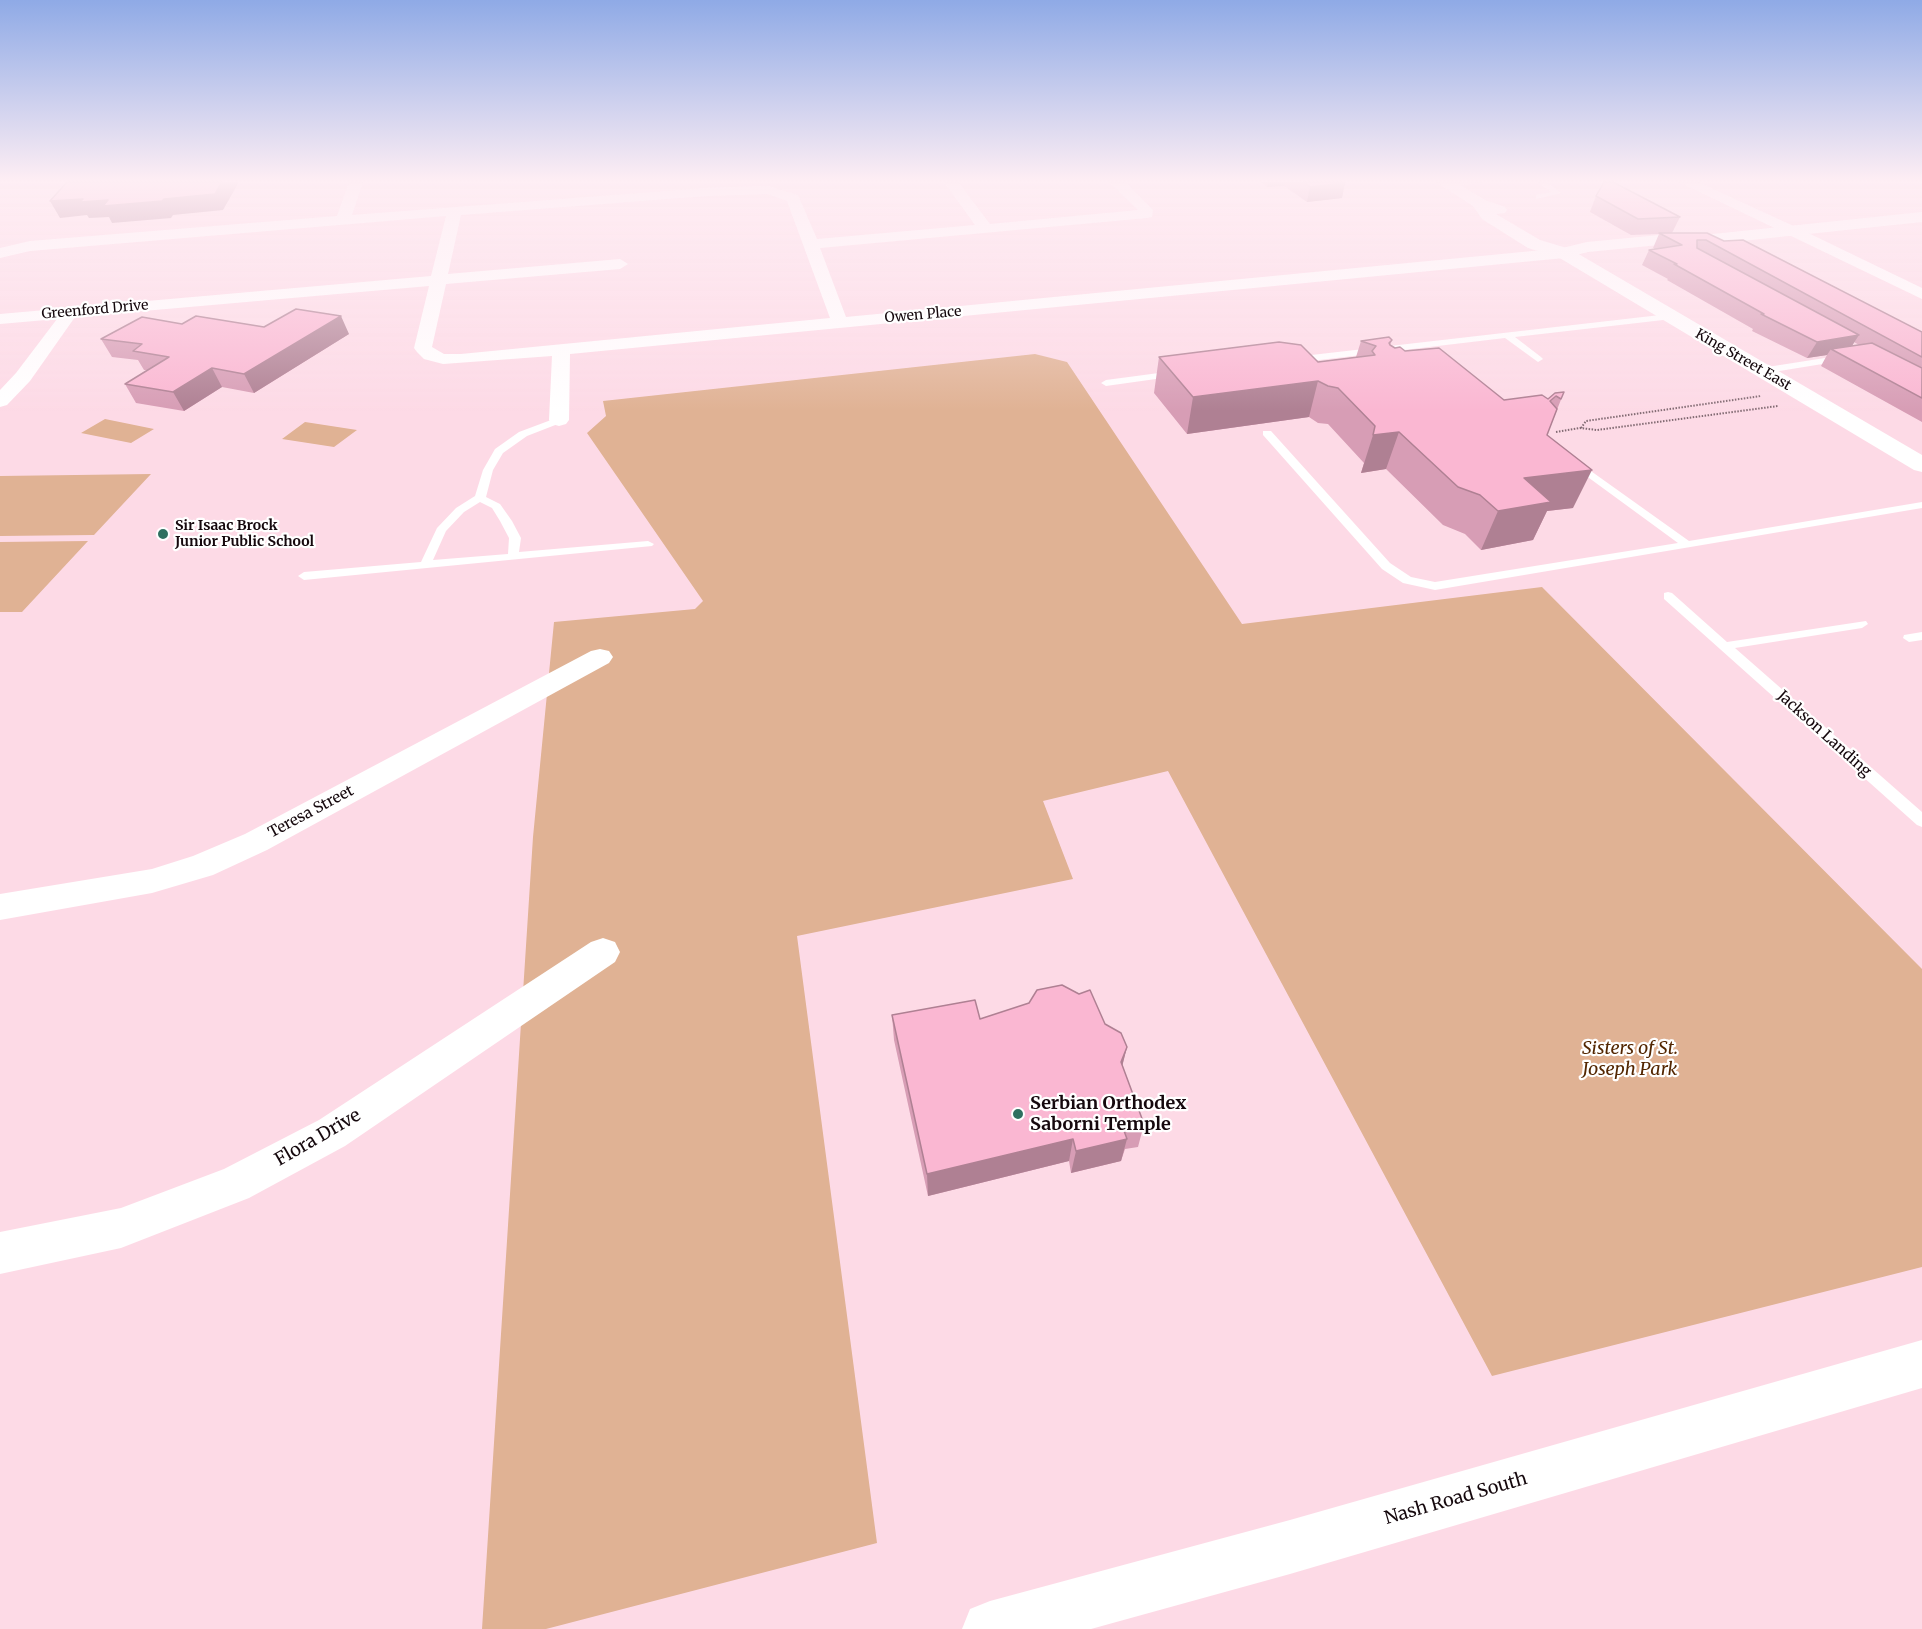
<!DOCTYPE html>
<style>
body{margin:0}
canvas{display:block;background:#fddae6}
</style>
<canvas width="1922" height="1629"></canvas>
<script>
const ctx = document.querySelector('canvas').getContext('2d');
ctx.lineJoin = 'round';
function fill(path, color) { ctx.fillStyle = color; ctx.fill(path, 'evenodd'); }
const shape = rows => new Path2D(rows.map(r => 'M' + r).join(''));
function strokePath(path, color, width, dash) { ctx.strokeStyle = color; ctx.lineWidth = width; ctx.lineCap = dash ? 'butt' : 'round'; ctx.setLineDash(dash || []); ctx.stroke(path); }
function drawText(font, color, halo, rows, align = 'center') {
  ctx.font = font + ' Merriweather,serif'; ctx.lineWidth = 4.5; ctx.setLineDash([]); ctx.textBaseline = 'middle'; ctx.strokeStyle = halo; ctx.fillStyle = color; for (const [text, x, y, turn = 0] of rows) {
    ctx.save(); ctx.translate(x, y); ctx.rotate((+turn || 0) * Math.PI / 180); ctx.textAlign = isNaN(turn) ? turn : align; if (halo) ctx.strokeText(text, 0, 0); ctx.fillText(text, 0, 0); ctx.restore();
  }
}
fill(shape([
 [1035,354,1067,362,1242,624,1542,587,1922,969,1922,1267,1492,1376,1168,771,1043,801,1073,879,797,936,877,1543,546,1629,482,1629,533,837,554,622,695,609,703,601,587,433,606,416,603,401],
 [105,419,154,429,131,443,81,433],
 [305,422,357,430,334,447,282,439],
 [151,474,94,535,0,536,0,476],
 [88,541,22,612,0,612,0,542]
]), '#e0b294');
strokePath(shape([
 [1581,428,1586,421,1761,396],
 [1556,432,1580,428,1597,430,1778,406]
]), '#826b73', 2, [1.5, 1.5]);
fill(shape([
 [1483,182,1448,187,1445,185,1453,182,1483,182],
 [1538,182,1546,182,1561,193,1536,199,1536,195,1551,192,1538,182],
 [1669,314,1672,315,1672,319,1515,337,1541,357,1543,359,1538,362,1505,338,1294,363,1289,360,1294,357,1669,314],
 [1844,355,1849,358,1847,360,1761,374,1756,371,1761,368,1844,355],
 [1174,371,1179,374,1177,376,1106,386,1101,383,1106,380,1174,371],
 [559,417,563,418,563,422,527,436,503,453,493,470,486,497,500,504,512,521,521,538,519,552,648,541,654,544,652,546,304,580,298,576,304,572,421,562,437,528,456,508,475,496,483,470,495,449,519,432,559,417],
 [480,502,492,508,500,521,509,538,508,554,433,560,446,531,464,512,480,502],
 [1263,431,1271,431,1390,563,1411,577,1435,582,1678,543,1570,464,1569,462,1574,459,1689,541,1922,502,1922,508,1435,590,1403,583,1382,569,1263,435,1263,431],
 [1668,592,1672,593,1727,642,1866,621,1868,624,1862,628,1735,648,1922,812,1922,827,1917,825,1664,599,1664,593,1668,592],
 [1922,632,1922,640,1909,642,1903,638,1904,635,1922,632]
]), '#fff');
fill(shape([
 [349,182,363,182,352,215,706,188,768,186,798,195,817,239,975,225,944,182,958,182,990,224,1138,210,1109,182,1125,182,1153,210,1152,217,1147,218,820,248,846,317,1564,248,1572,253,1564,258,570,354,569,420,566,424,559,426,552,424,549,420,552,356,443,364,424,359,417,352,414,348,429,286,75,317,30,381,7,405,0,407,0,390,16,373,57,319,0,324,0,314,431,276,446,216,30,251,0,258,0,248,30,241,337,216,349,182],
 [768,194,787,201,830,318,461,354,444,354,432,347,446,284,620,269,628,264,620,259,448,274,461,215,706,196,768,194],
 [1679,182,1698,182,1800,229,1922,288,1922,299,1679,182],
 [600,649,609,651,613,657,609,663,267,850,213,875,152,893,0,920,0,894,152,869,193,856,245,834,591,651,600,649],
 [603,938,615,942,620,952,615,962,345,1146,249,1198,121,1248,0,1274,0,1232,121,1208,224,1169,319,1120,591,942,603,938]
]), '#fff');
fill(shape([
 [1922,212,1922,222,1694,246,1659,245,1588,252,1564,258,1558,257,1555,253,1558,249,1587,242,1659,235,1694,236,1922,212],
 [1922,1340,1922,1388,1290,1574,1091,1629,962,1629,970,1609,990,1601,1290,1520,1922,1340]
]), '#fff');
fill(shape([
 [1436,182,1455,182,1485,200,1505,207,1507,210,1505,213,1496,214,1540,240,1570,249,1922,455,1922,472,1914,470,1558,257,1528,248,1482,219,1473,206,1436,182]
]), '#fff');
fill(shape([
 [1261,182,1344,182,1345,183,1342,198,1307,202,1284,186,1267,187],
 [1596,196,1680,217,1672,233,1724,241,1922,332,1922,422,1821,366,1827,355,1807,358,1752,331,1753,329,1667,280,1668,279,1642,265,1649,250,1655,249,1653,248,1659,234,1631,235,1590,212],
 [1854,342,1859,345,1852,346],
 [182,324,264,327,349,334,254,393,222,387,184,411,136,403,125,384,147,370,144,370,138,360,112,357,101,339],
 [1392,340,1390,346,1395,348,1405,351,1504,400,1548,399,1564,392,1547,435,1573,508,1547,511,1533,540,1481,550,1465,534,1443,525,1386,469,1361,473,1364,463,1328,424,1318,423,1309,417,1187,434,1154,393,1159,357,1318,362,1356,357,1361,341],
 [892,1015,980,1019,1127,1047,1122,1066,1144,1124,1138,1147,1125,1149,1121,1161,1071,1173,1069,1161,928,1196,894,1040]
]), '#d79db5');
fill(shape([
 [222,182,239,182,223,210,173,215,171,218,112,223,109,217,89,218,87,215,60,218,50,201,83,199,108,200,164,199],
 [1268,182,1285,182,1284,186,1267,187],
 [1345,183,1342,198,1307,202,1310,187],
 [341,316,349,334,254,393,244,374],
 [1859,335,1848,352,1831,349,1827,355,1807,358,1817,342],
 [212,368,222,387,184,411,173,392],
 [1318,381,1309,417,1187,434,1193,397],
 [1399,432,1386,469,1361,473,1373,435],
 [1592,470,1573,508,1547,511,1533,540,1481,550,1498,511,1524,478],
 [1127,1047,1121,1071,1121,1062],
 [1073,1139,1069,1161,928,1196,927,1174],
 [1127,1139,1121,1161,1071,1173,1076,1151]
]), '#af8093');
const building = shape([
 [67,182,222,182,215,194,164,199,162,201,103,206,108,200,80,202,83,199,50,201,67,182],
 [1304,182,1344,182,1345,183,1310,187,1304,182],
 [1604,182,1613,182,1680,217,1638,219,1596,196,1604,182],
 [1659,233,1707,233,1724,241,1743,240,1922,332,1922,357,1706,240,1697,240,1697,248,1859,335,1817,342,1761,314,1764,314,1674,264,1677,264,1649,250,1682,245,1659,233],
 [296,309,341,316,244,374,212,368,173,392,125,384,169,357,133,351,142,344,101,339,142,317,182,324,196,316,264,327,296,309],
 [1389,337,1392,340,1389,343,1390,345,1395,348,1400,347,1405,351,1439,348,1504,400,1542,395,1548,399,1555,393,1564,392,1561,399,1556,396,1550,401,1557,409,1547,435,1592,470,1524,478,1551,502,1498,511,1480,495,1458,487,1399,432,1373,435,1375,426,1338,388,1328,386,1318,381,1193,397,1159,357,1279,342,1301,345,1318,362,1375,355,1372,351,1376,346,1361,341,1389,337],
 [1872,343,1922,368,1922,398,1831,349,1872,343],
 [1062,985,1079,994,1090,990,1105,1024,1121,1033,1127,1047,1121,1062,1144,1124,1123,1128,1127,1139,1076,1151,1073,1139,927,1174,892,1015,975,1000,980,1019,1029,1003,1037,990,1062,985]
]);
fill(building, '#fab7d2');
strokePath(building, '#af8093', 1.5);
const sky = ctx.createLinearGradient(0, 0, 0, 411);
sky.addColorStop(0, '#8faae6');
sky.addColorStop(0.44, '#feeef4');
sky.addColorStop(1, '#feeef400');
ctx.fillStyle = sky;
ctx.fillRect(0, 0, 1922, 411);
for (const [x, y, r, color] of [
 [163,534,6,"#2f7060"],
 [1018,1114,6,"#2f7060"]
]) { const dot = new Path2D(); dot.arc(x, y, r, 0, 2 * Math.PI); ctx.fillStyle = color; ctx.fill(dot); strokePath(dot, '#fff', 2); }
drawText('14px', '#15080d', '#fff', [
 ["Greenford Drive",95,310,-5],
 ["Owen Place",923,315,-5],
 ["King Street East",1743,360,30]
]);
drawText('bold 14px', '#15080d', '#fff', [
 ["Sir Isaac Brock",175,526],
 ["Junior Public School",175,542]
], 'left');
drawText('15px', '#15080d', '#fff', [
 ["Jackson Landing",1824,734,42],
 ["Teresa Street",311,812,-28]
]);
drawText('italic 18px', '#532601', '#fff', [
 ["Sisters of St.",1630,1049],
 ["Joseph Park",1630,1070]
]);
drawText('bold 18px', '#15080d', '#fff', [
 ["Serbian Orthodex",1030,1104],
 ["Saborni Temple",1030,1125]
], 'left');
drawText('18px', '#15080d', '#fff', [
 ["Flora Drive",318,1138,-30],
 ["Nash Road South",1456,1499,-16]
]);
</script>
